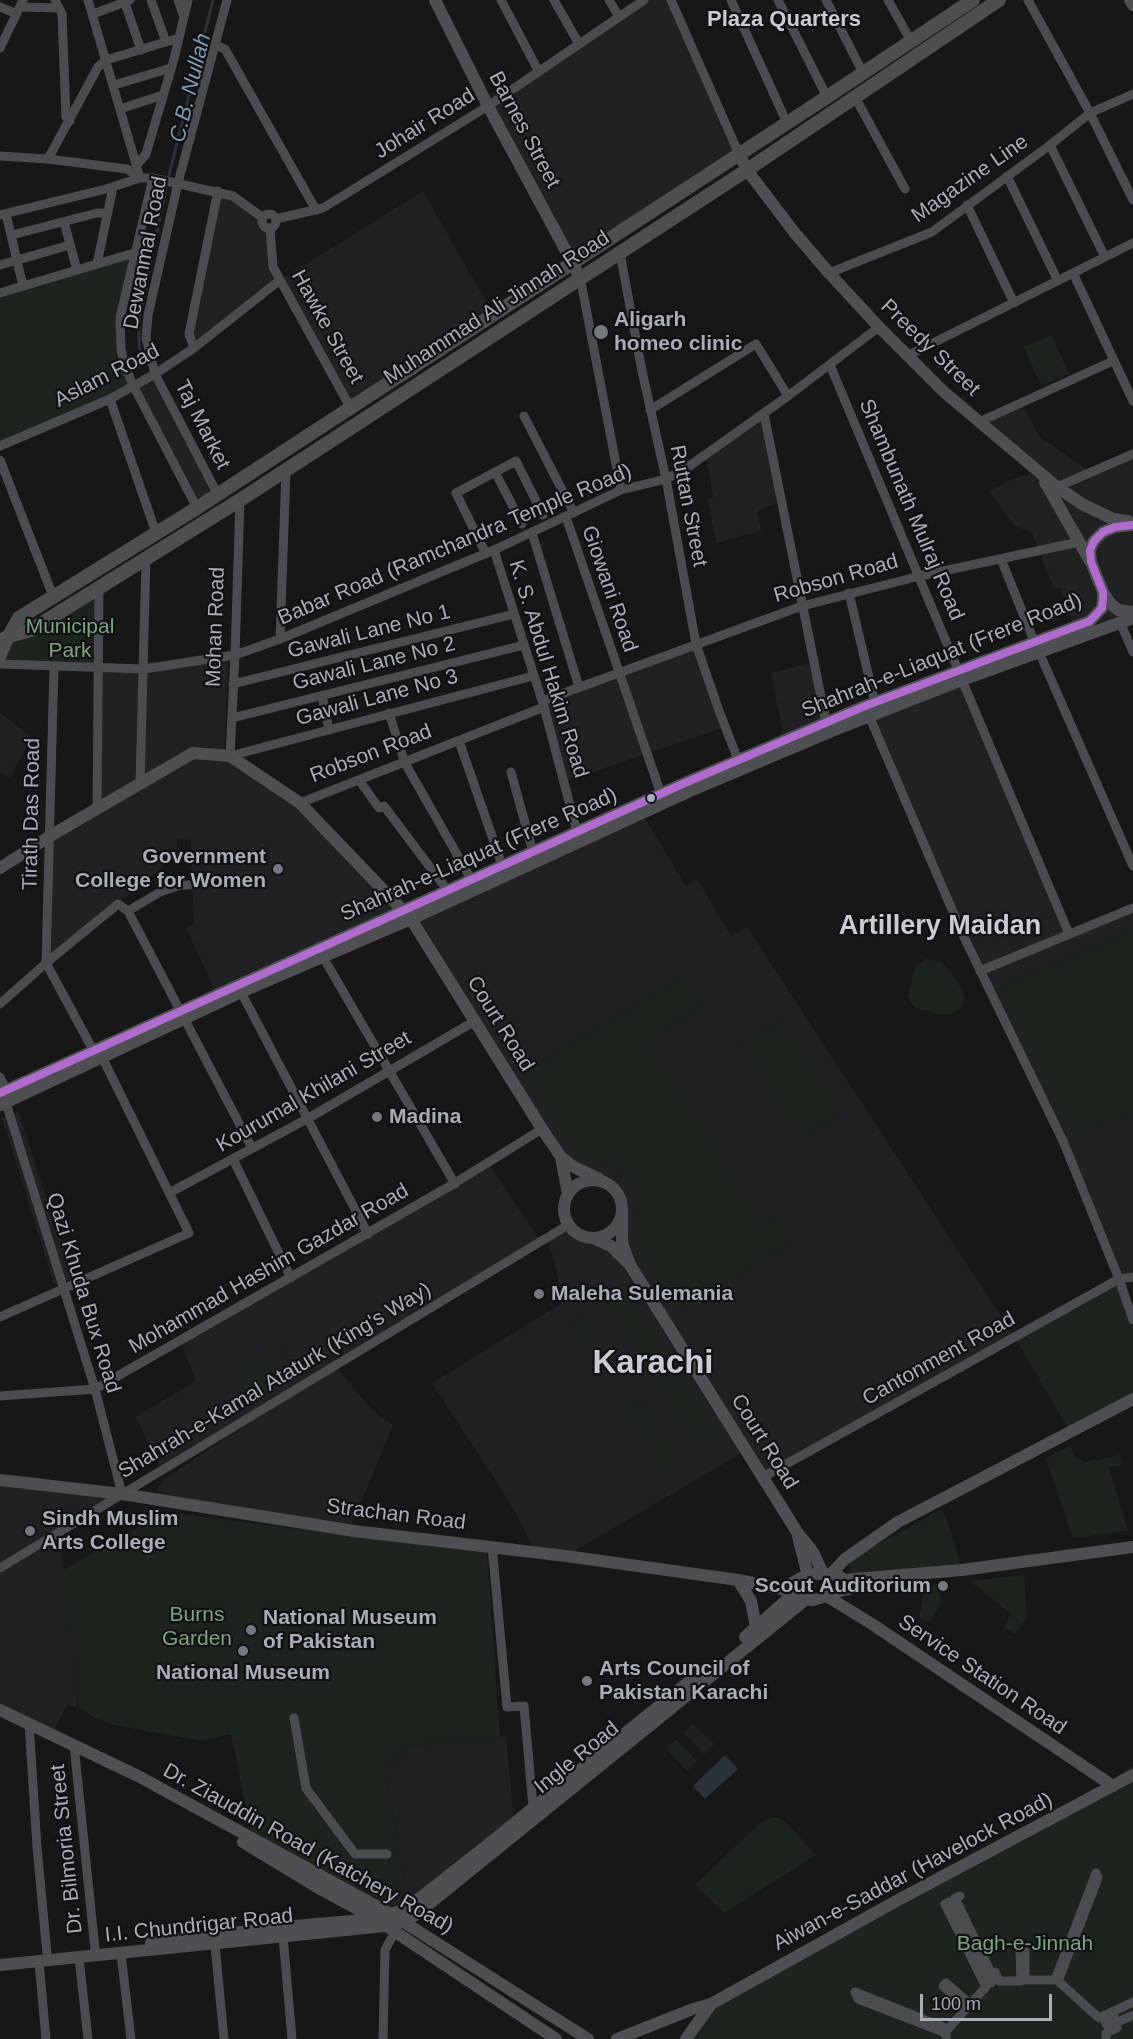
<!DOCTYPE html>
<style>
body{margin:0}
#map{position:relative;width:1133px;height:2039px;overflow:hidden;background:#171717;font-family:Helvetica,sans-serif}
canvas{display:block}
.scale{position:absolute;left:920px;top:1994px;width:132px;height:27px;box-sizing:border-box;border:3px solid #a8adb8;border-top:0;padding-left:8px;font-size:18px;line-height:21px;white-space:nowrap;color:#a8adb8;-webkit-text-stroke:4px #111113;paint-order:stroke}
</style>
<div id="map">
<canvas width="1133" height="2039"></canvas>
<div class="scale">100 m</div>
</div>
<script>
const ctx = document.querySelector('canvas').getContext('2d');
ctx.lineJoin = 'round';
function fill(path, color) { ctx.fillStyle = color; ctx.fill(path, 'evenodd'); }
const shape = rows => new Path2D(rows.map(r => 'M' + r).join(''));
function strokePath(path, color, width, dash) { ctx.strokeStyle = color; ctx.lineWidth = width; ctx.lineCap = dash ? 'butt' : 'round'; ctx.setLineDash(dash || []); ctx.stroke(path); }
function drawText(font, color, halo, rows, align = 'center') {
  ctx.font = font + ' Helvetica,sans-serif'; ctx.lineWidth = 4.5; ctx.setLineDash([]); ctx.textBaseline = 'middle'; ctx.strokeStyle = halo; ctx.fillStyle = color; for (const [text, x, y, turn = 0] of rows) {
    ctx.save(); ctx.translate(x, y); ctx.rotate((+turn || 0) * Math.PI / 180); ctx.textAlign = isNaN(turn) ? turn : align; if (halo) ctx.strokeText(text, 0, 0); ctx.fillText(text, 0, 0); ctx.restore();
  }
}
fill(shape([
 [644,0,671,0,739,154,572,263,488,106],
 [218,191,233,196,268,228,280,280,423,191,493,314,350,407,280,280,194,348,189,336],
 [155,374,217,493,197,508,134,387],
 [1021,403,1041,438,1091,472,1133,454,1133,619,1078,638,1060,588,1054,589,1032,533,1014,525,989,491,1010,480,1038,471,979,422],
 [764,414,781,501,757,511,761,531,716,543,708,499,713,497,706,454],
 [696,644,725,727,564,782,542,701],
 [229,650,224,755,300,803,404,911,217,995,186,928,194,924,191,840,177,839,177,855,46,963,50,836,92,812,95,672,149,661,153,663],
 [814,662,826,722,784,740,771,673],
 [962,680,1069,934,1133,908,1133,1277,1119,1279,1063,1141,962,933,869,717],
 [0,713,32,737,10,778,0,772],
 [642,813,686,886,697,879,731,936,747,927,1015,1338,763,1476,747,1450,566,1556,536,1552,507,1498,432,1383,562,1303,555,1262,546,1238,568,1227,611,1246,622,1243,614,1229,620,1221,622,1203,615,1188,572,1166,411,919],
 [18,1111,71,1272,79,1276,54,1285,3,1121,0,1119],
 [488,1163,541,1242,160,1465,135,1417,196,1381,180,1340],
 [336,1366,359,1395,377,1414,393,1425,351,1526,181,1500,156,1490,166,1478],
 [0,1480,122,1494,59,1532,78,1701,77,1708,68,1704,52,1734,0,1710],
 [506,1736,514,1823,410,1904,385,1770,408,1746]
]), '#212123');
fill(shape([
 [134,253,119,333,134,387,0,446,0,293],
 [1052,335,1069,374,1041,386,1024,347],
 [99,588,99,669,0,664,9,636],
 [1133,930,1133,1111,1070,1138,997,988],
 [926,959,941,961,951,973,960,986,964,997,962,1008,948,1015,941,1015,914,1007,908,997,915,967],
 [684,975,705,1006,650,1040,765,1223,779,1214,794,1242,677,1313,629,1242,637,1226,638,1211,636,1197,631,1185,622,1172,610,1163,597,1159,577,1159,522,1073],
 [783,1018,843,1108,833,1115,834,1117,798,1140,783,1117,785,1115,755,1068,753,1069,738,1046],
 [620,1277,721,1435,716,1441,698,1439,692,1437,610,1314,606,1302,608,1290],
 [1119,1279,1133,1321,1133,1400,1072,1435,1015,1338],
 [578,1318,585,1320,598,1333,611,1358,597,1367,568,1322],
 [276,1340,280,1340,282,1367,288,1375,250,1399,227,1366,233,1362,251,1361,266,1352,264,1348],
 [637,1401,644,1404,669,1440,676,1454,672,1464,662,1469,624,1409,632,1402],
 [1071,1446,1076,1458,1085,1462,1120,1455,1123,1464,1109,1468,1128,1531,1073,1538,1046,1458],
 [941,1509,947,1519,962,1570,854,1584,848,1561],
 [165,1512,487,1553,500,1737,408,1746,385,1770,410,1904,391,1906,251,1833,231,1734,203,1741,114,1725,93,1717,79,1707,61,1571],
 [1024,1575,1027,1617,1015,1634,1004,1628,1011,1614,970,1581],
 [940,1583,941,1602,931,1621,919,1619,925,1586],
 [693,1724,714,1744,704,1754,684,1733],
 [676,1739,697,1761,687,1771,666,1748],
 [1133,1766,1133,2039,686,2039,711,2004,1063,1813],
 [771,1818,779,1818,786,1823,816,1855,724,1913,695,1885,760,1823]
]), '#1d241e');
fill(shape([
 [725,1755,738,1769,705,1799,693,1786]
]), '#2a3239');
strokePath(shape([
 [169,175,213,0],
 [142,364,139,344,139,319,166,188]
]), '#2a3239', 3);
strokePath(shape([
 [55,0,62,14,66,117,70,121],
 [88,0,140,178],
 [124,0,141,50],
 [151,0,166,42],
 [178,0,184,17],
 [501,0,539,72],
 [554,0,579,44],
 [609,0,619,17],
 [671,0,739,154],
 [731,0,787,123],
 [778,0,827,97],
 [826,0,863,73],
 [888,0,911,41],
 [1028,0,1090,113,1133,200],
 [0,7,17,14],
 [20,7,58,8],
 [93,14,130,0],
 [215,45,225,49,316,210],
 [0,48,23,0],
 [114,85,171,68],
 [855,97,905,189],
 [120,109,163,95],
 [1050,145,1105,257],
 [0,156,48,159,127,169,140,178],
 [48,159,98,67,106,60,179,38],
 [136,166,146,154,174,59,188,0],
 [1007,176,1058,281],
 [153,178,120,318,121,349,125,367,134,387,197,508],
 [967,205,1014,303],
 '262 221a7 7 0 1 1 14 0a7 7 0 1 1-14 0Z',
 [6,214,23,286],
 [0,215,106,189,140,178,153,178,233,196,263,218],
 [276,219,323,208,488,106,644,0],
 [64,222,77,270],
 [270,228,273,267,350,407],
 [12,235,97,213,108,213],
 [620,253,642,371,666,479,696,644,718,708,738,760],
 [97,264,113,187],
 [0,265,70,245],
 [829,273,932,232,1050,145,1090,113,1133,94],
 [1073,273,1133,401],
 [580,277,621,490],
 [0,293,134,253],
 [194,348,189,334,218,191],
 [907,356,1133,243],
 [830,365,958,670],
 [110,399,156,533],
 [650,410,756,344,788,396],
 [764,414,826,722],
 [524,416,574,513],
 [979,422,1113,361],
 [0,446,110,399,155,374,194,348,280,280],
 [0,460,53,596],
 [495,472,522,524],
 [1057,487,1133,454],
 [217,493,155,374,146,338,148,315,178,183,227,0],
 [240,500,235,655,230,756,533,676],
 [566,517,661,794],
 [532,533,579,687],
 [494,550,544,707,577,832],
 [486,554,456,493,516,461,543,515],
 [1001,559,1034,641],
 [849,593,875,703],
 [1120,622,1133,652],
 [280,639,286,470],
 [1039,652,1133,866],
 [0,664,144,669,235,655,280,639,494,550,621,490,666,479,688,467,788,396,879,327],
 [54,666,46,963,93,1050],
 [962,680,1069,934],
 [233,684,514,614],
 [322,696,329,730],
 [542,701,802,606,920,576,1079,542],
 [867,711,962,933,1063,1141,1119,1279,1133,1320],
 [389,713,405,763,471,879],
 [232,718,524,645],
 [459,741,502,865],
 [511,772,533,852],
 [359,780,379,808,384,806,448,891],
 [140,784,146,559],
 [300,803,544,707],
 [97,809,99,588],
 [128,911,160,892,181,885,189,885],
 [323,957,455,1184],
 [980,971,1133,908],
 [241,992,368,1234],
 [0,1004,46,963,118,904,128,911,252,1148],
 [0,1077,6,1090],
 [6,1103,95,1389,122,1494],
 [233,1159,291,1278],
 [169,1193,307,1119,475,1021],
 [0,1317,189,1233,102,1057],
 [0,1396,95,1389,450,1186,542,1129],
 [763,1477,1119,1279,1133,1277],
 [492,1546,507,1707,524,1706,533,1807],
 [0,1568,568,1225],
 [294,1718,306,1788,355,1854,387,1854],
 [29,1723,37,1847,47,1954],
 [74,1745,95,1949],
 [283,1936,292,2039],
 [215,1945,224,2039],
 [121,1954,131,2039],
 [79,1958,88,2039],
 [39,1962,46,2039],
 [995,1972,999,1981,1021,1981,1020,1951,1025,1951,1025,1980,1055,1980,1096,1873,1098,1878,1058,1981,1099,2018,1133,2002],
 [1114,2016,1105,2021,1107,2025,1109,2026,1133,2015],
 [383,2039,385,1950,397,1928],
 [946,2039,946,2033,858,1999,855,1992,948,2029,967,2008,943,1986,946,1983,970,2004,986,1987,945,1904,949,1902,987,1982,991,1983,994,1979,955,1898,960,1896],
 [1106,2039,1106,2033,1117,2028]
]), '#4b4c50', 9);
strokePath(shape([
 [435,0,488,106,580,277],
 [1130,0,1133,5],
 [739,154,747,170,794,232,829,273,879,327,944,392,1057,487,1082,504,1113,519,1128,521],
 [1045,482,1090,561],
 [1103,592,1109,602,1118,610,1133,612],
 [0,657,9,636],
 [0,868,50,836,193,753,230,756,300,803,411,919,542,1129,561,1157,568,1194],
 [0,1093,687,782,865,706,1090,621,1102,608,1103,599,1103,592,1091,562,1090,550,1094,541,1103,532,1115,527,1133,525],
 [0,1105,241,992,411,919,690,791,832,731,962,680,1133,618],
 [561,1157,572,1166,599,1179],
 '564 1209a29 29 0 1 1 58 0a29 29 0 1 1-58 0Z',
 [622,1213,622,1243,630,1265,797,1532,813,1552,823,1574],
 [593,1238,611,1246,627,1262],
 [0,1480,122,1494,354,1531,566,1556,738,1580,787,1590],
 [798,1536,808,1576],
 [815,1574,831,1574,839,1576,843,1580,843,1588,835,1594,813,1600,797,1599,788,1593,787,1590,792,1583,801,1578,815,1574],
 [831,1574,845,1559,898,1522,1133,1399],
 [738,1580,751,1601,756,1627],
 [843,1580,962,1570,1133,1547],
 [840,1591,886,1581],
 [828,1597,872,1624,1113,1786],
 [745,1637,791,1596],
 [0,1710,138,1776,391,1914,588,2039],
 [243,1842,322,1890,376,1919,556,2039],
 [151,1943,282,1927,376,1919,406,1909,490,1843,696,1676],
 [0,1965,385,1926,414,1916,805,1600],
 [617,2039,693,2009,711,2004,900,1899,1133,1775],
 [686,2039,711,2004]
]), '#4d4f52', 12);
strokePath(shape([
 [9,636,19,618,197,508,827,97,973,0],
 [0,641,9,636,31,630,240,500,747,170,999,0]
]), '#4e4e51', 14);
strokePath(shape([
 [0,1093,687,782,865,706,1090,621,1102,608,1103,599,1103,592,1091,562,1090,550,1094,541,1103,532,1115,527,1133,525]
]), '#b06ccc', 8);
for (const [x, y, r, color] of [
 [601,332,8,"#757880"],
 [651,798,5,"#a8adb8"],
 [278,869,6,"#757880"],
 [377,1117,6,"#757880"],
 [539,1294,6,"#757880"],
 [30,1531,6,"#757880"],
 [943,1586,6,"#757880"],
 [251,1630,6,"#757880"],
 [243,1651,6,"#757880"],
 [587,1681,6,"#757880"]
]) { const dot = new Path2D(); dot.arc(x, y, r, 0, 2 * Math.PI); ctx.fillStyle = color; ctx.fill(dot); strokePath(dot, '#111113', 2); }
drawText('21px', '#a8adb8', '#111113', [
 ["Johair Road",425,124,-32],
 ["Barnes Street",524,130,62],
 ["Magazine Line",970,179,-35],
 ["Dewanmal Road",146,253,-79],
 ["Muhammad Ali Jinnah Road",497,308,-33],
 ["Hawke Street",327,327,61],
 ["Preedy Street",930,348,44],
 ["Aslam Road",107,376,-27],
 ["Taj Market",202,425,63],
 ["Ruttan Street",688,506,79],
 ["Shambunath Mulraj Road",911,510,67],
 ["Babar Road (Ramchandra Temple Road)",455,545,-23],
 ["Robson Road",836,579,-16],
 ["Giowani Road",609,589,71],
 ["Mohan Road",216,627,-88],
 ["Gawali Lane No 1",369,632,-14],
 ["Shahrah-e-Liaquat (Frere Road)",942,656,-22],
 ["Gawali Lane No 2",374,664,-14],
 ["K. S. Abdul Hakim Road",548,669,73],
 ["Gawali Lane No 3",377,698,-15],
 ["Robson Road",371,754,-21],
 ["Tirath Das Road",32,814,-89],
 ["Shahrah-e-Liaquat (Frere Road)",479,855,-24],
 ["Court Road",500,1024,58],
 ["Kourumal Khilani Street",314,1092,-30],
 ["Mohammad Hashim Gazdar Road",269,1269,-30],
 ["Qazi Khuda Bux Road",83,1293,73],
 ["Cantonment Road",939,1359,-29],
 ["Shahrah-e-Kamal Ataturk (King's Way)",275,1381,-31],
 ["Court Road",764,1442,58],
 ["Strachan Road",396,1515,7],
 ["Service Station Road",982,1675,34],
 ["Ingle Road",577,1758,-39],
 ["Dr. Bilmoria Street",67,1849,-96],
 ["Dr. Ziauddin Road (Katchery Road)",308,1849,29],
 ["Aiwan-e-Saddar (Havelock Road)",913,1872,-28],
 ["I.I. Chundrigar Road",199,1926,-6]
]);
drawText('bold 21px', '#a8adb8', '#111113', [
 ["Aligarh",614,320],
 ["homeo clinic",614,344],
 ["Government",266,857,"right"],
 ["College for Women",266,881,"right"],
 ["Madina",389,1117],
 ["Maleha Sulemania",551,1294],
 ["Sindh Muslim",42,1519],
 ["Arts College",42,1543],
 ["Scout Auditorium",931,1586,"right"],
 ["National Museum",263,1618],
 ["of Pakistan",263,1642],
 ["Arts Council of",599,1669],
 ["Pakistan Karachi",599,1693],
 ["National Museum",243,1673,"center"]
], 'left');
drawText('21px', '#7fa381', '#111113', [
 ["Municipal",70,627],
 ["Park",70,651],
 ["Burns",197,1615],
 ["Garden",197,1639],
 ["Bagh-e-Jinnah",1025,1944]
]);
drawText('bold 22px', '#c9ccd4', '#111113', [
 ["Plaza Quarters",784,20]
]);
drawText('italic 22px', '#7f9bb3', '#111113', [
 ["C.B. Nullah",191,88,-76]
]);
drawText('bold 27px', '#c9ccd4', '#111113', [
 ["Artillery Maidan",940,927]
]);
drawText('bold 33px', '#c9ccd4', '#111113', [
 ["Karachi",653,1364]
]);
</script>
